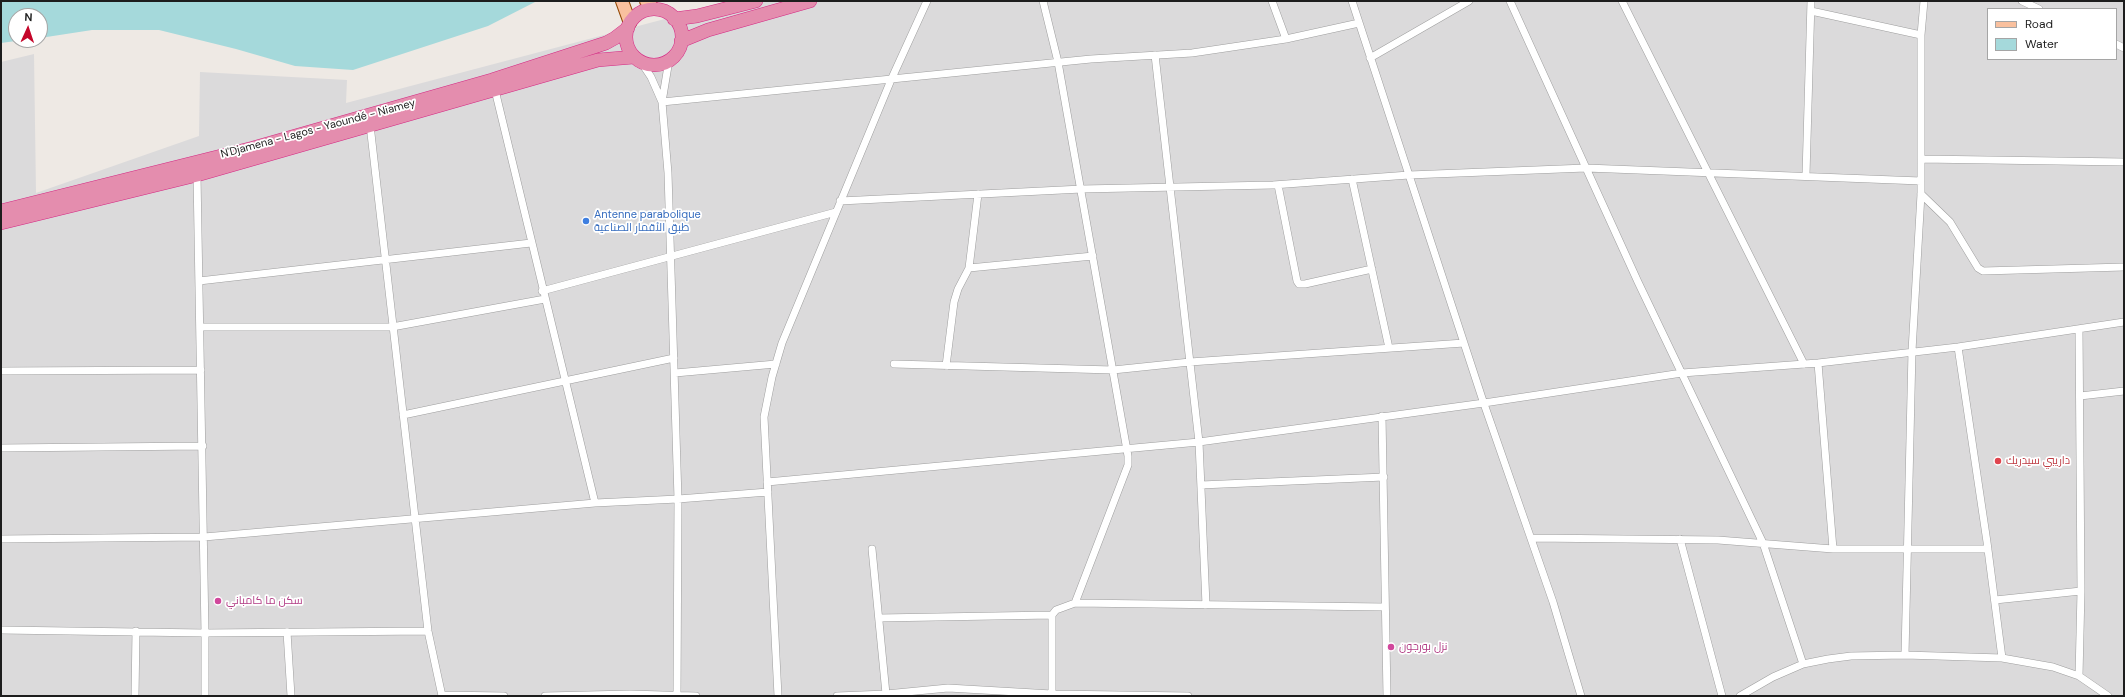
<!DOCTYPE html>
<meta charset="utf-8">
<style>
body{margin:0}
#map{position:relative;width:2125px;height:697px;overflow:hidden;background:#eee9e4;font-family:"DM Sans",sans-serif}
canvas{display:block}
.frame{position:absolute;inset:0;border:2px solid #1d1d1d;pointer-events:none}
.legend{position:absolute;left:1987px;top:8px;width:130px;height:52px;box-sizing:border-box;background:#fff;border:1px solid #a5a5a5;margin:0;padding:5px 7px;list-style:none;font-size:12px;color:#1d1d1d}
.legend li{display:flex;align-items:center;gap:8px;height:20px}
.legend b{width:20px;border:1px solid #a5a5a5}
.north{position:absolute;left:8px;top:8px;width:40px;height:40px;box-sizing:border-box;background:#fff;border:1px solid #a5a5a5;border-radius:50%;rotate:3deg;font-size:11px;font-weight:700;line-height:16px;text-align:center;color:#1d1d1d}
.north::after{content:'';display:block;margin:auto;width:14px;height:18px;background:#c5062a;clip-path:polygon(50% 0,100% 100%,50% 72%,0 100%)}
</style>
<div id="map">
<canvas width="2125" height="697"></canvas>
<div class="frame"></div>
<ul class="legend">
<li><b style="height:5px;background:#f9c09e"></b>Road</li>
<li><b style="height:11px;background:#a5d9db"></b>Water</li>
</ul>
<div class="north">N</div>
</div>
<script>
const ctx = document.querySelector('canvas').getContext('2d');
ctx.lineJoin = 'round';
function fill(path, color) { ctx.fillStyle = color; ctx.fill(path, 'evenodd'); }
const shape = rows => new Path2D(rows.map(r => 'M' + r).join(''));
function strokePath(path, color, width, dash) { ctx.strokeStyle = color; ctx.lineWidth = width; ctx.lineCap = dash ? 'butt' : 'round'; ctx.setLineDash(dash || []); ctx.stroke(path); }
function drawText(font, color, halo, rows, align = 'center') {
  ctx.font = font + ' "DM Sans",Cairo,sans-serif'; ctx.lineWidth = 3.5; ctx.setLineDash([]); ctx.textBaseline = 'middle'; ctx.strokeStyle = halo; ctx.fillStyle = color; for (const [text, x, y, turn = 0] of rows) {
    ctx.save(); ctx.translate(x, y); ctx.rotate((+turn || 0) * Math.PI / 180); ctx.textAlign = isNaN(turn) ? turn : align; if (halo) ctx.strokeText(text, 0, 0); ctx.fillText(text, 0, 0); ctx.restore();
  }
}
fill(shape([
 [733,1,2124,1,2124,696,1,696,1,62,34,54,36,193,199,136,200,72,347,80,346,103],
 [1988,9,2116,9,2116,59,1988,59]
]), '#dbdadb');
fill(shape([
 [1,1,537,1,488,26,353,70,295,66,236,49,159,30,92,30,40,38,40,16,16,16,16,40,23,40,1,43]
]), '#a5d9db');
const street = shape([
 [1043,1,1058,62,1128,456,1128,465,1075,603],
 [1272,1,1286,39],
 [1352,1,1482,398,1553,602,1581,696],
 [1510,1,1638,282,1763,543,1803,664],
 [1622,1,1804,364],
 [2022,1,2039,9],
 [1811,11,1921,35],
 [2116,44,2124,48],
 [1155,55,1199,442,1206,605],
 [1370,58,1469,1],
 [641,62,651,77,662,102,668,173,678,499,677,696],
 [495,90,595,503,678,499,768,492],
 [662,102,1091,59,1192,53,1286,39,1359,23],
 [662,102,669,60],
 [370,125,428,631,442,696],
 [1921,159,2124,162],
 [197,175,205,633,205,696],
 [1806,175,1811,1],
 [1352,179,1389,348],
 [1278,185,1297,281,1299,284,1305,284,1372,269],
 [1921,194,1950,222,1978,268,1983,271,2124,267],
 [840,201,1082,189,1273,185,1409,175,1586,168,1921,181],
 [969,268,1093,256],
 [199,281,531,243],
 [542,291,836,212],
 [200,327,392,327,545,299],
 [2079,329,2081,591,2079,676],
 [1958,347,1987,542,2002,658],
 [1818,363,1833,549],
 [894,364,1113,370,1190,362,1464,343],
 [946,366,954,302,958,289,969,268,978,194],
 [1,371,201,370],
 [675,373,776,364],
 [2080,396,2124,391],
 [403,415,674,358],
 [1382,416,1387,696],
 [1,448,203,446],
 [767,482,1199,442,1484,403,1682,373,1818,363,1958,347,2124,322],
 [1201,485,1384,477],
 [1532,538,1718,540,1833,549,1988,549],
 [1,539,204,537,595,503],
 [1680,539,1722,696],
 [872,549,886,694],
 [1995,600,2081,591],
 [879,618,1052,615],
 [1,630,205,633,428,631],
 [287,632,291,696],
 [1905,655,1912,351,1921,194,1921,35,1924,1],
 [442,695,504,696],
 [135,696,136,631],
 [545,696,630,694,696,696],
 [778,696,764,417,772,377,782,343,891,80,927,1],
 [837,696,886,694,948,688,1052,694,1188,696],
 [1052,696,1052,615,1056,610,1075,603,1385,607],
 [1740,696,1773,677,1803,664,1828,659,1851,656,1905,655,2002,658,2053,667,2079,676,2108,696]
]);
const primary = shape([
 [622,1,630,23],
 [646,1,654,9]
]);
const highway = shape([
 '626 37a28 28 0 1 1 56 0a28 28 0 1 1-56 0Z',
 [674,19,697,16,756,1],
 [681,41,708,30,810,1],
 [1,211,253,148,492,80,606,43,615,38,628,28],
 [1,223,197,175,598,60,634,57]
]);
strokePath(street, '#9e9e9e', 8);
strokePath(primary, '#924804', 14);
strokePath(highway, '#d42984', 14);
strokePath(street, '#fff', 7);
strokePath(primary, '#f9c09e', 12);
strokePath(highway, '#e48dae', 13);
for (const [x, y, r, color] of [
 [586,221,4,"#3f7fe0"],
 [1998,461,4,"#e0444e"],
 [218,601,4,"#d1479c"],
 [1391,647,4,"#d1479c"]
]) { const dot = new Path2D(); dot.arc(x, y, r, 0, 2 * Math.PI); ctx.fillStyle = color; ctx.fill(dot); strokePath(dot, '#fff', 1.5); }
drawText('11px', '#1d1d1d', '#fff', [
 ["N'Djamena - Lagos - Yaoundé - Niamey",318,129,-15]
]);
drawText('11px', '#366cbe', '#fff', [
 ["Antenne parabolique",594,215],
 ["طبق الأقمار الصناعية",594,228]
], 'left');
drawText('11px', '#be3a42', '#fff', [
 ["داريبي سيدريك",2006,461]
], 'left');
drawText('11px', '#b23c85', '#fff', [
 ["سكن ما كامباني",226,601],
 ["نزل بورجون",1399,647]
], 'left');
</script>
